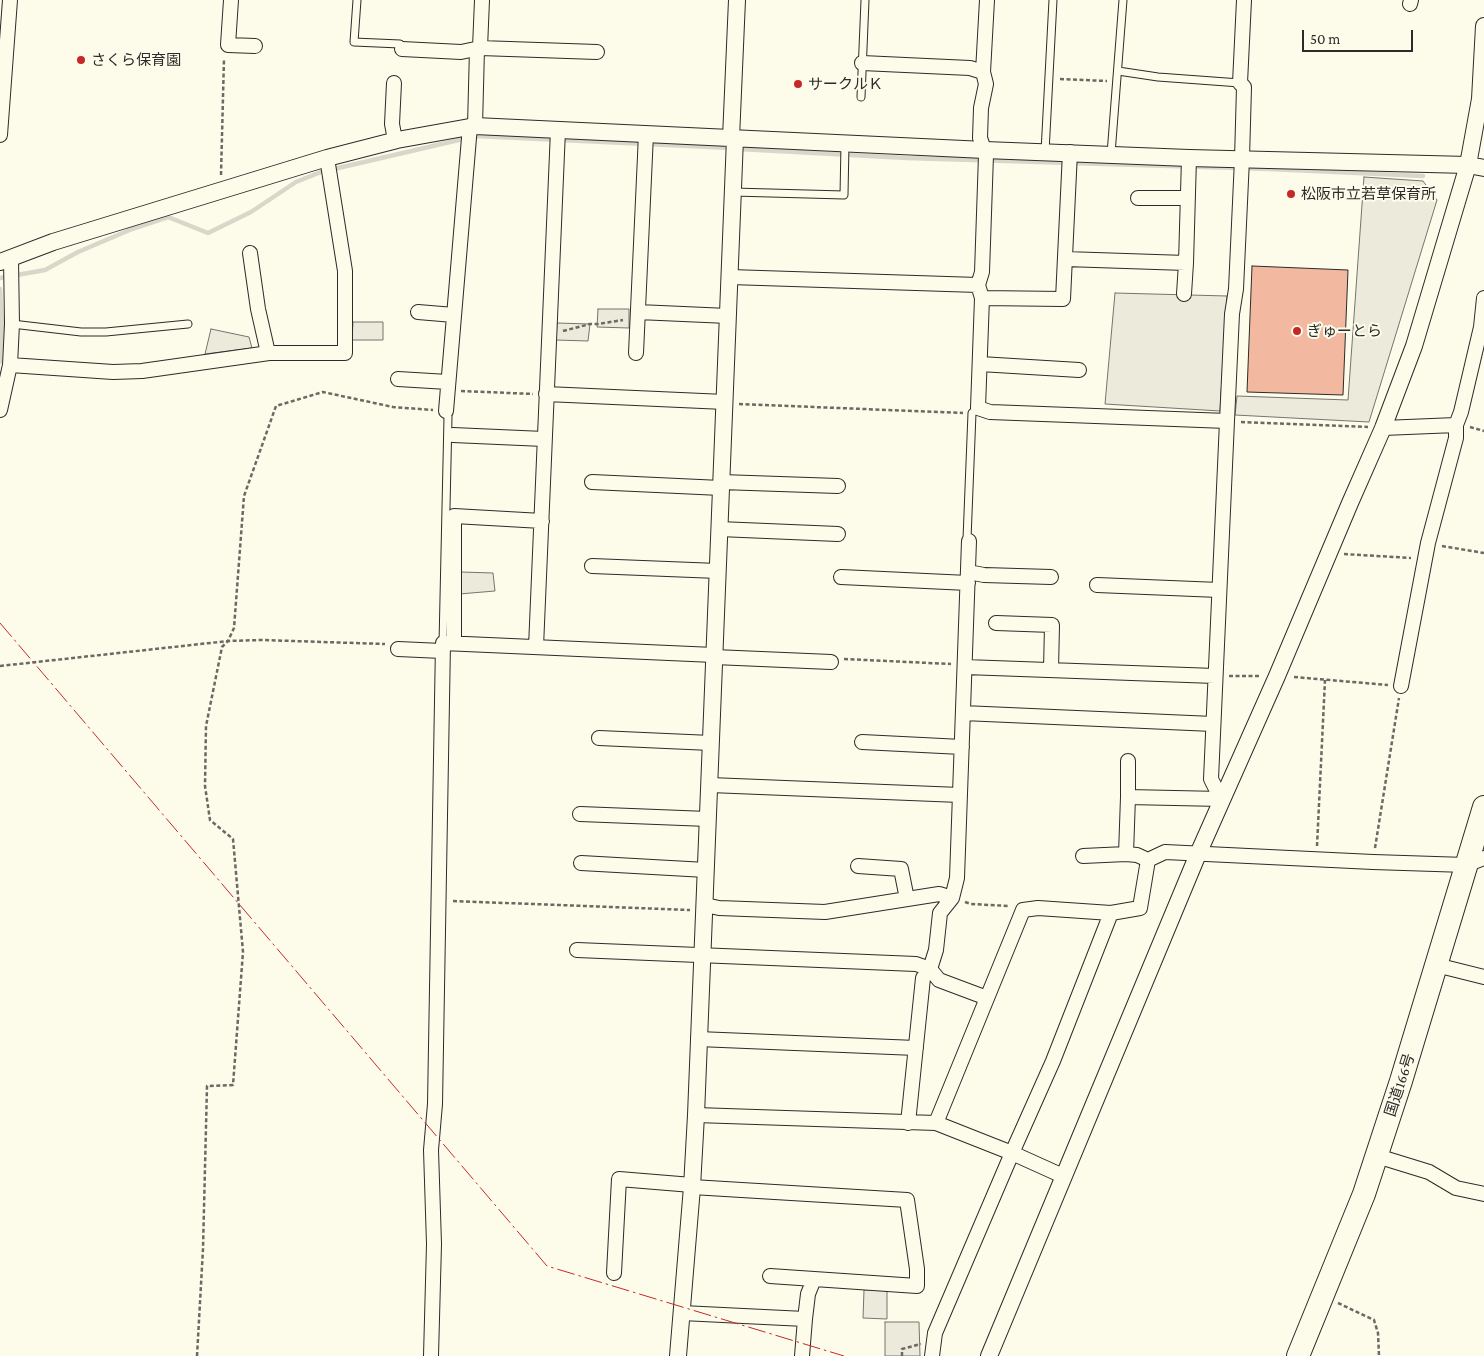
<!DOCTYPE html>
<meta charset="utf-8">
<style>
body{margin:0}
#map{position:relative;width:1484px;height:1356px;overflow:hidden;background:#fdfbea;font-family:"Crimson Pro",serif}
canvas{display:block}
.scale{position:absolute;left:1302px;top:30px;width:111px;height:22px;box-sizing:border-box;border:2px solid #2b2b2b;border-top:0;padding-left:6px;font-size:15px;line-height:18px;white-space:nowrap;color:#2b2b2b;-webkit-text-stroke:4px #fdfbea;paint-order:stroke}
</style>
<div id="map">
<canvas width="1484" height="1356"></canvas>
<div class="scale">50 m</div>
</div>
<script>
const ctx = document.querySelector('canvas').getContext('2d');
ctx.lineJoin = 'round';
function fill(path, color) { ctx.fillStyle = color; ctx.fill(path, 'evenodd'); }
const shape = rows => new Path2D(rows.map(r => 'M' + r).join(''));
function strokePath(path, color, width, dash) { ctx.strokeStyle = color; ctx.lineWidth = width; ctx.lineCap = dash ? 'butt' : 'round'; ctx.setLineDash(dash || []); ctx.stroke(path); }
function drawText(font, color, halo, rows, align = 'center') {
  ctx.font = font + ' "Crimson Pro","Noto Sans JP",serif'; ctx.lineWidth = 4; ctx.setLineDash([]); ctx.textBaseline = 'middle'; ctx.strokeStyle = halo; ctx.fillStyle = color; for (const [text, x, y, turn = 0] of rows) {
    ctx.save(); ctx.translate(x, y); ctx.rotate((+turn || 0) * Math.PI / 180); ctx.textAlign = isNaN(turn) ? turn : align; if (halo) ctx.strokeText(text, 0, 0); ctx.fillText(text, 0, 0); ctx.restore();
  }
}
const green = shape([
 [598,309,629,309,629,328,597,327,598,309],
 [353,322,383,322,383,340,352,340,353,322],
 [557,323,590,324,588,341,556,340,557,323],
 [211,329,249,337,252,348,205,354,211,329],
 [461,572,493,573,495,591,459,594,461,572],
 [887,1289,887,1319,863,1318,864,1290,887,1289],
 [885,1322,919,1322,920,1356,885,1356,885,1322]
]);
fill(green, '#ecebdb');
strokePath(green, '#74746e', 1);
const parking = shape([
 [1364,177,1423,181,1437,200,1369,422,1235,415,1237,396,1348,400,1364,177],
 [1115,293,1227,296,1220,411,1105,404,1115,293]
]);
fill(parking, '#eceadb');
strokePath(parking, '#74746e', 1);
strokePath(shape([
 [739,149,907,158,1269,169,1423,176],
 [0,278,45,270,78,252,132,229,168,217,208,233,251,212,296,182,321,172,476,136,731,148],
 [0,289,2,324,0,362]
]), '#d8d7c9', 4.5);
const building = shape([
 [1252,266,1348,270,1343,395,1247,392,1252,266]
]);
fill(building, '#f2b8a0');
strokePath(building, '#2b2b2b', 1);
const service = shape([
 [357,0,354,42,400,44,402,49],
 [1118,71,1158,77,1240,83],
 [861,97,865,0],
 [1045,152,1053,0],
 [1111,154,1123,0],
 [733,192,844,195,845,144],
 [12,324,81,332,106,332,188,324],
 [969,541,967,539,972,413,978,408],
 [443,643,448,417,446,411]
]);
const minor = shape([
 [231,0,228,45,255,46],
 [987,0,983,72,986,84,981,108,980,138,986,155,982,272,978,285,982,298,978,408,990,412,1227,421],
 [1410,4,1411,0],
 [480,48,482,0],
 [402,49,461,52,480,48,597,52],
 [862,63,970,68,983,72],
 [394,83,392,124,395,140],
 [475,126,477,49],
 [0,135,10,0],
 [1138,198,1188,198],
 [250,253,258,309,268,353],
 [1065,259,1186,263,1189,158],
 [730,277,978,285],
 [1184,294,1186,263],
 [982,298,1063,299,1070,152],
 [418,312,454,315],
 [638,312,728,316],
 [636,353,646,134],
 [980,364,1079,370],
 [10,365,113,372,142,371,269,353,345,353,345,271,327,158],
 [398,379,448,382],
 [546,394,725,402],
 [0,410,10,365,12,324,11,259],
 [446,411,470,126],
 [1383,428,1456,425],
 [453,435,544,439],
 [592,482,721,488],
 [721,482,838,486],
 [719,529,838,534],
 [969,541,957,878,952,898,940,913,936,950,930,969,939,980,987,998],
 [592,566,718,571],
 [968,572,984,575,1051,577],
 [841,577,968,583],
 [1097,585,1219,590],
 [996,623,1052,625,1051,670],
 [454,643,454,516,542,521],
 [536,647,558,130],
 [398,649,442,651],
 [714,657,831,662],
 [965,667,1215,676],
 [1401,686,1428,543,1456,438,1456,425,1461,412,1481,327,1484,298],
 [963,713,1213,724],
 [599,738,711,743],
 [862,742,962,747],
 [710,785,960,795],
 [1128,797,1128,761],
 [580,814,708,819],
 [1083,856,1126,854],
 [1148,860,1137,855,1126,854,1128,797,1221,799,1211,779,1227,421,1232,314,1236,289,1242,159,1244,87,1240,83,1244,0],
 [581,863,706,870],
 [858,866,901,869,907,899],
 [705,905,719,908,825,912,939,894,952,898],
 [577,950,916,964,930,969,923,978,908,1123],
 [1436,965,1484,977],
 [698,1039,916,1048],
 [696,1115,936,1123,1012,1153,1063,1176],
 [936,1123,1023,910,1038,908,1111,913,1140,908,1148,860,1165,852,1373,862,1466,865,1484,858],
 [1377,1156,1429,1172,1456,1188,1484,1194],
 [692,1187,907,1200,917,1269,917,1286,770,1276],
 [614,1273,619,1179,692,1185],
 [682,1313,805,1319,808,1294,814,1279],
 [431,1356,434,1244,431,1150,435,1104,443,643,714,655],
 [802,1356,805,1319],
 [932,1356,935,1333,1012,1153,1053,1061,1111,913]
]);
const tertiary = shape([
 [731,138,737,0],
 [0,262,53,242,327,158,397,140,475,126,985,150,1189,158,1468,165,1484,168],
 [678,1356,692,1187,696,1115,735,138],
 [989,1356,1198,854,1277,676,1350,503,1383,428,1414,346,1468,165,1480,99,1484,26]
]);
const trunk = shape([
 [1298,1356,1364,1194,1401,1081,1484,807]
]);
strokePath(service, '#2b2b2b', 9);
strokePath(minor, '#2b2b2b', 16);
strokePath(tertiary, '#2b2b2b', 18);
strokePath(trunk, '#2b2b2b', 24);
strokePath(shape([
 [1060,79,1107,81],
 [221,175,224,58],
 [563,331,590,324,598,324,623,320],
 [461,391,533,394],
 [739,404,963,413],
 [1241,422,1368,427],
 [1470,427,1484,431],
 [1442,546,1484,553],
 [1344,554,1411,558],
 [844,659,951,664],
 [0,666,228,641,262,640,385,644],
 [1229,676,1261,676],
 [1294,677,1388,685],
 [1317,846,1325,680],
 [1375,848,1399,698],
 [453,901,690,910],
 [965,902,971,904,1009,906],
 [1338,1303,1374,1320,1378,1333,1379,1356],
 [197,1356,203,1249,207,1086,233,1085,243,952,233,839,210,820,205,786,206,726,222,647,228,641,234,628,244,496,276,406,323,392,393,407,433,410],
 [902,1356,902,1349,921,1344]
]), '#6a6964', 2.5, [4, 2.5]);
strokePath(service, '#fdfbea', 7);
strokePath(minor, '#fdfbea', 14);
strokePath(tertiary, '#fdfbea', 16);
strokePath(trunk, '#fdfbea', 22);
strokePath(shape([
 [0,623,547,1266,844,1356]
]), '#c62828', 1, [18, 4, 2.5, 4]);
for (const [x, y, r, color] of [
 [81,60,5,"#c62828"],
 [798,84,5,"#c62828"],
 [1291,194,5,"#c62828"],
 [1297,331,5,"#c62828"]
]) { const dot = new Path2D(); dot.arc(x, y, r, 0, 2 * Math.PI); ctx.fillStyle = color; ctx.fill(dot); strokePath(dot, '#fdfbea', 2); }
drawText('15px', '#2b2b2b', '#fdfbea', [
 ["さくら保育園",91,60],
 ["サークルＫ",808,84],
 ["松阪市立若草保育所",1301,194],
 ["ぎゅーとら",1307,331]
], 'left');
drawText('15px', '#2b2b2b', '#fdfbea', [
 ["国道166号",1400,1085,-72]
]);
</script>
